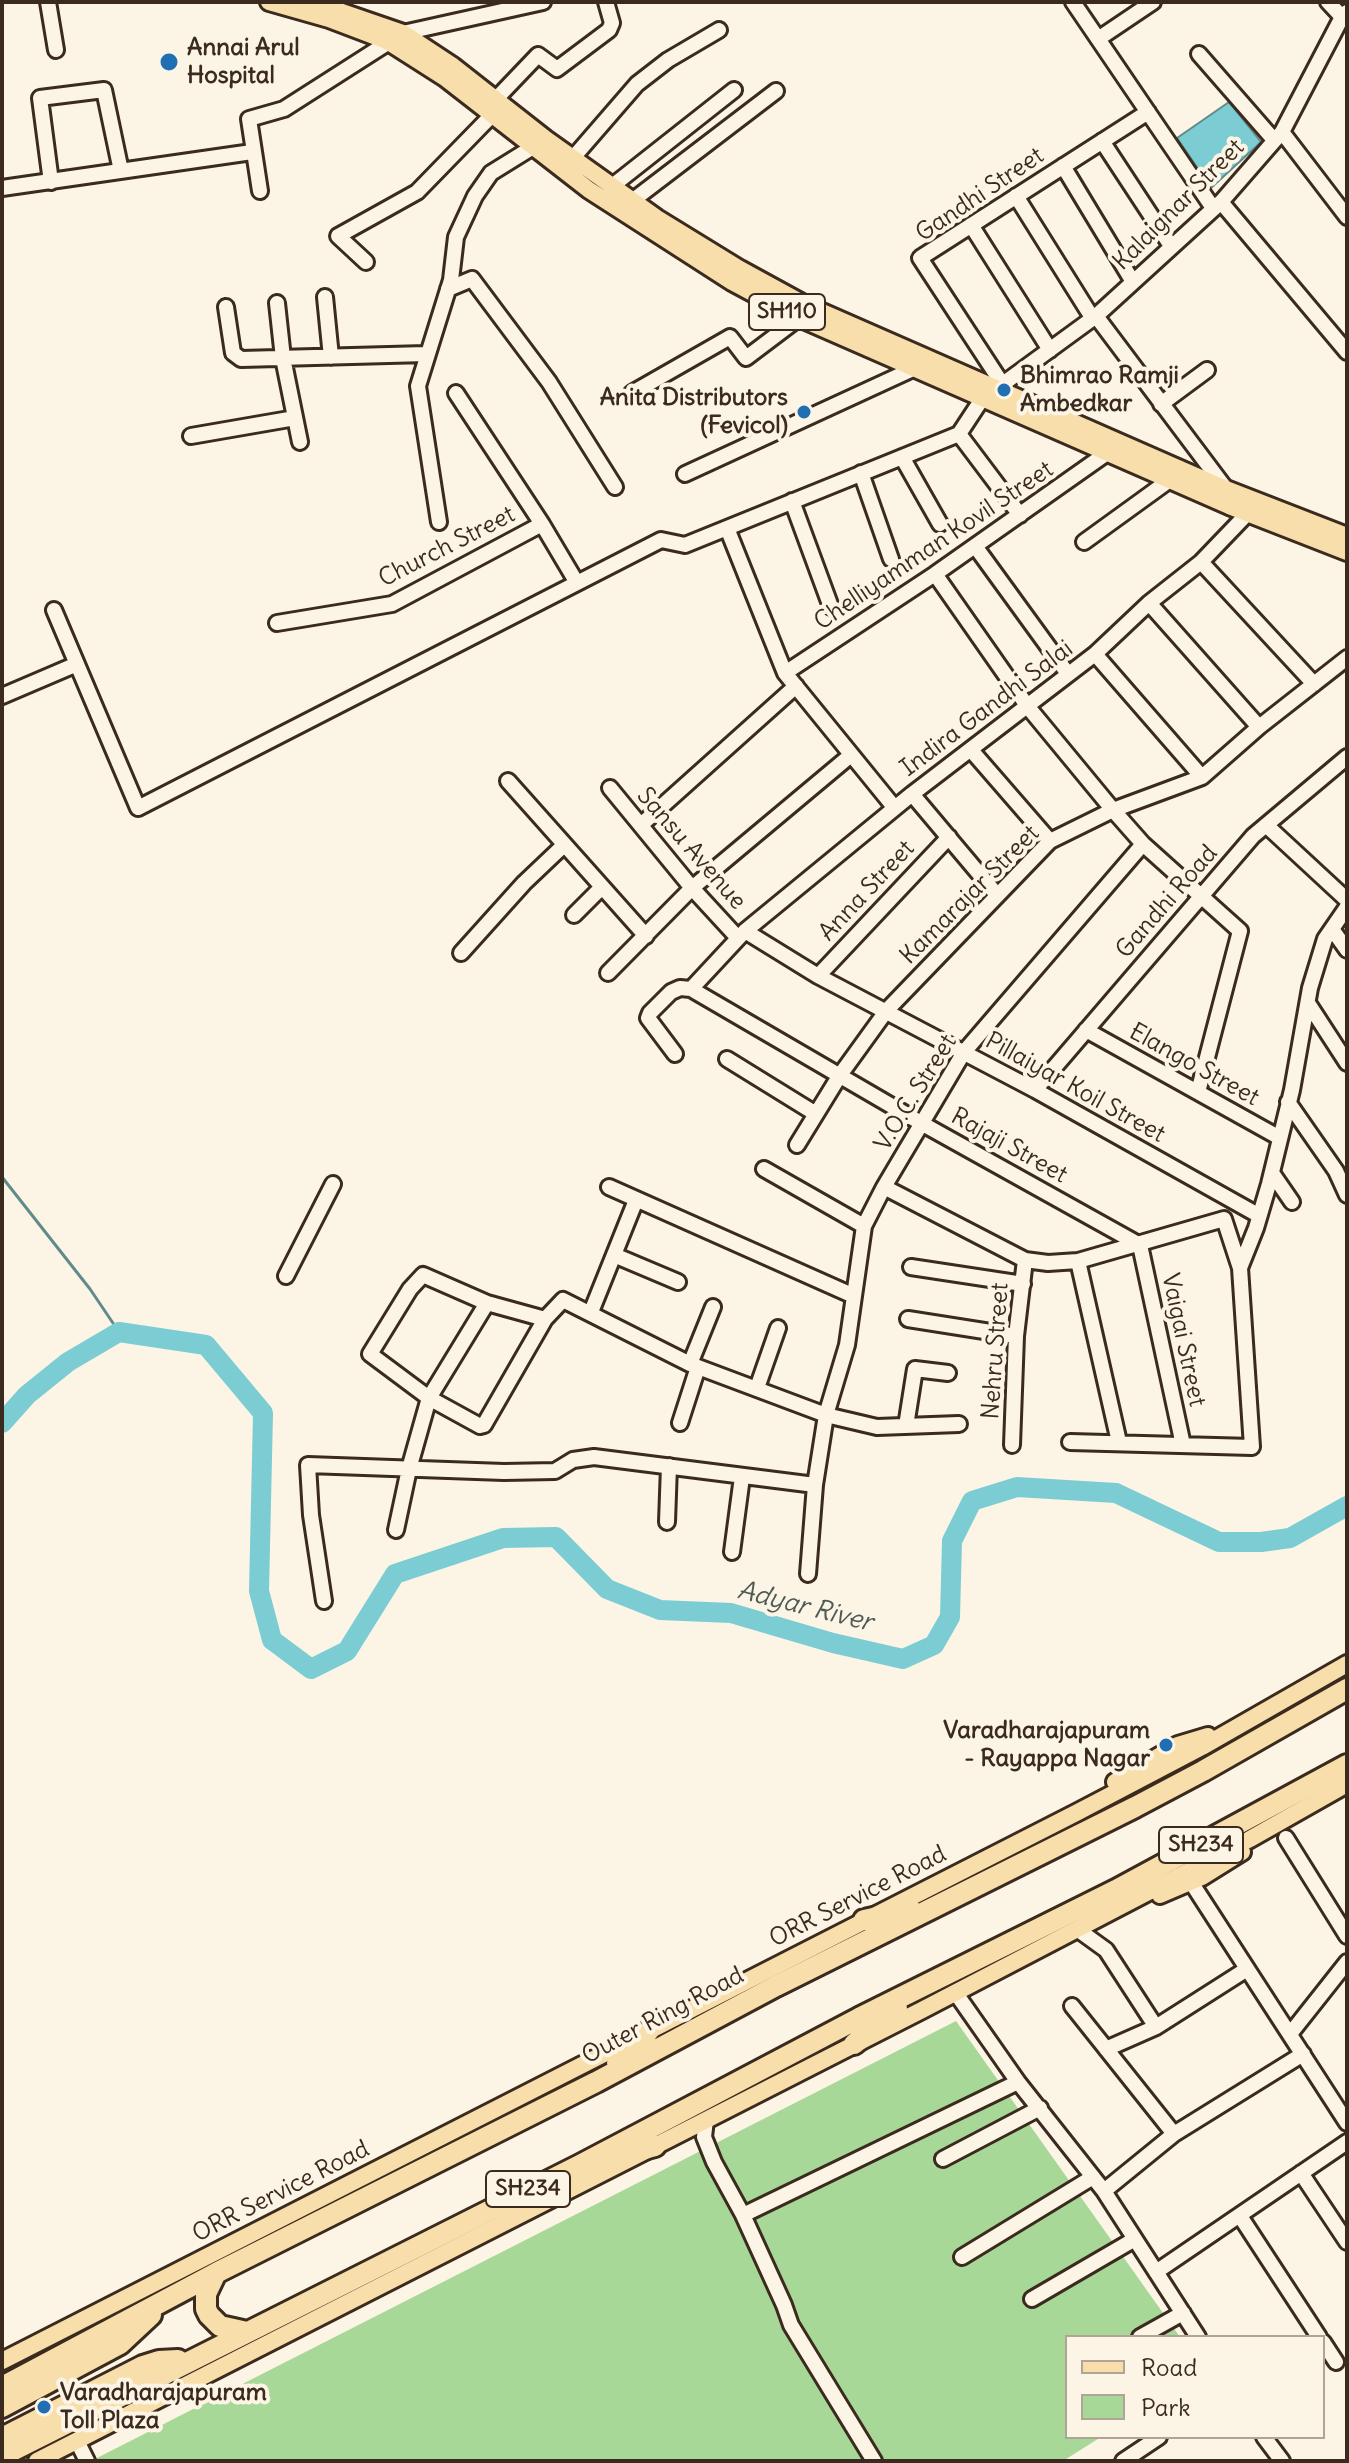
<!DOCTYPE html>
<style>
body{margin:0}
#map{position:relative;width:1349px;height:2463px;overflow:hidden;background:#fcf5e5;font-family:Delius,sans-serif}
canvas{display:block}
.frame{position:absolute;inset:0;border:4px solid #3b2a1e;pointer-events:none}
.legend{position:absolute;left:1065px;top:2335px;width:260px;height:104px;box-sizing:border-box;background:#fcf5e5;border:2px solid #afa495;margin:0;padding:10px 14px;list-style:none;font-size:24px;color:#3b2a1e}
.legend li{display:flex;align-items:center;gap:16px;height:40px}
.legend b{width:40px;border:2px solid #afa495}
</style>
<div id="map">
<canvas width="1349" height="2463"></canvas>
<div class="frame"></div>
<ul class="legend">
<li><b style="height:10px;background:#f8deab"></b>Road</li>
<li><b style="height:22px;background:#a8d898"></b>Park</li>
</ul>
</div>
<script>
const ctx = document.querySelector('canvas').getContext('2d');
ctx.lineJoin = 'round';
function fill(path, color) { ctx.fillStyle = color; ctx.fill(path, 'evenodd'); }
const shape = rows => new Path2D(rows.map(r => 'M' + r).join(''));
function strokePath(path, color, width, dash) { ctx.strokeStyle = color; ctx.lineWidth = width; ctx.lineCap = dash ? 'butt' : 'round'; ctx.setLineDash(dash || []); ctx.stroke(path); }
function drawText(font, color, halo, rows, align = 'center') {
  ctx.font = font + ' Delius,sans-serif'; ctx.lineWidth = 8; ctx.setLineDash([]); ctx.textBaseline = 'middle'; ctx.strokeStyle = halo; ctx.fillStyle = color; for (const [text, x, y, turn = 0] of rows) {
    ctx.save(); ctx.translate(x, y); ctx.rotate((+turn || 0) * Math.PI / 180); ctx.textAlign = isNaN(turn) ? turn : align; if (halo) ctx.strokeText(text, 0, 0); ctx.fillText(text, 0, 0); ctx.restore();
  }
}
fill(shape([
 [956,2021,1180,2337,1067,2337,1067,2437,1101,2437,1063,2461,91,2461]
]), '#a8d898');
const water = shape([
 [1229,102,1261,142,1211,188,1177,138,1229,102]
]);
fill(water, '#7bccd3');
strokePath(water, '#618b8b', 2);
strokePath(shape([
 [2,1177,90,1289,119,1332]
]), '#618b8b', 3);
strokePath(shape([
 [2,1423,27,1395,68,1362,119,1332,206,1345,263,1413,259,1591,272,1640,311,1669,347,1651,395,1574,503,1538,556,1537,607,1589,660,1610,731,1613,833,1643,903,1659,934,1645,950,1617,952,1541,972,1501,1017,1487,1116,1493,1219,1542,1261,1542,1290,1538,1347,1506]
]), '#7bccd3', 20);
const minor = shape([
 [48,2,56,50],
 [1073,2,1213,208],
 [1328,2,1342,17],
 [1098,39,1153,2],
 [1199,54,1274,140],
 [495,100,538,55,557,69,609,30,612,23,606,2],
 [1282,132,1347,217],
 [1102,141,1171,246],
 [572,159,637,84,668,60,719,30],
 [1063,166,1133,282],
 [51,182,40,98,104,90,121,171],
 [611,187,734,90],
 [2,188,252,152],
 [260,191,249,119,284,109,403,33,543,2],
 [1016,196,1093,319],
 [632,201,776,91],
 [1221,202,1347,352],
 [971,225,1050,350],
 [366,262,338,236,417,192,491,116],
 [448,289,472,279,549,382,615,487],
 [325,297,331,357],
 [277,303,283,358,300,442],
 [226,307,233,353,241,359,426,354],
 [1096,316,1226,489],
 [1003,385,920,258,1148,112],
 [996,389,1096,316,1221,202,1282,132,1342,17,1347,12],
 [456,393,542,524,577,583],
 [632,393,730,337,746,358,799,318],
 [1161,404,1207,370],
 [959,434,1020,515],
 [191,436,295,418],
 [902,457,940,524],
 [861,473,891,559],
 [685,474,913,369],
 [792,501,831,607],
 [439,522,418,386,451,280,456,237,475,196,491,173,541,142],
 [727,528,785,673,894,807],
 [1084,542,1171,479],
 [975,546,1068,674],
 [1201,562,1314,684],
 [935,574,1028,707,1113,810,1143,844,1240,931,1198,1092],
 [1149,603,1259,727],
 [54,610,138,808,661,540,685,545,959,434,982,399],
 [277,623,392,604,542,524],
 [1095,654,1202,777],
 [785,673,935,574,1107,453],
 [2,696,77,664],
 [971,750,1050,841],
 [508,781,646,936],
 [610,788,692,888,738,938],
 [912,794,997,895],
 [642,824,796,686],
 [1266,825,1347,900],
 [574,915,602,887],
 [1332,929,1347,950],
 [745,931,818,976,1035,1090,1258,1215],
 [461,953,524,883,564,845],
 [608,973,692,888,851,755],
 [818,976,949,837],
 [691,989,745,931,912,794,1095,654,1149,603,1201,562,1248,513],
 [1308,1003,1347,1063],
 [1086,1030,1280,1138],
 [675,1054,648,1018,650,1013,671,992,680,988,691,989,921,1123,1140,1245,1183,1445],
 [727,1059,816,1114],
 [1035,1090,1253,836,1347,757],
 [1288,1102,1336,1171,1347,1195],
 [797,1145,840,1075,887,1010,1050,841,1113,810,1202,777,1259,727,1347,658],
 [764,1169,864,1226],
 [1272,1173,1292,1202],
 [609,1187,854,1296],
 [884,1187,1025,1260,1048,1263,1078,1261,1224,1219,1240,1268,1252,1447,1070,1442],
 [614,1255,678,1282],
 [1078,1261,1119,1442],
 [911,1267,1023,1284],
 [1240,1268,1256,1228,1269,1184,1292,1090,1310,988,1325,939,1347,907],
 [286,1276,333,1184],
 [591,1312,636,1200],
 [545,1319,487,1303,423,1275,410,1289,370,1354,429,1398,480,1426,484,1425,545,1319,563,1300,690,1364,826,1415,877,1427,959,1424],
 [908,1319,1016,1336],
 [690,1364,713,1307],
 [757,1388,778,1328],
 [680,1423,698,1367],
 [906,1426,915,1369,948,1373],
 [1012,1445,1016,1336,1025,1260],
 [667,1522,669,1466],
 [396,1530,409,1469,429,1398,487,1303],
 [732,1552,742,1477],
 [808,1574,815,1485,826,1415,847,1345,864,1226,884,1187,964,1052,1143,844],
 [324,1601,311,1515,308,1465,504,1472,555,1471,573,1460,594,1457,815,1485],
 [1286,1838,1347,1936],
 [1191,1882,1347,2123],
 [1077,1929,1106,1950,1156,2027],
 [955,1992,1018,2082,1104,2191,1198,2337],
 [1072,2006,1174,2134],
 [1290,2034,1347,1962],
 [1106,2049,1156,2027,1247,1969],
 [706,2120,704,2137,714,2162,743,2215,784,2305,791,2325,874,2461],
 [943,2159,1040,2108],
 [1301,2173,1347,2242],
 [1104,2191,1174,2134,1303,2054],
 [743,2215,1018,2082],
 [1240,2216,1319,2337],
 [962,2257,1093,2177],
 [1156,2272,1347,2142],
 [1032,2299,1135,2239],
 [1140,2337,1183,2313],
 [1323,2342,1336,2362],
 [1264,2437,1282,2461],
 [77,2441,87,2461],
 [1123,2461,1159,2437]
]);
const major = shape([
 [269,2,329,19,387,41,445,78,589,190,732,282,799,318,1229,506,1347,552],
 [313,2,403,33,453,66,546,139,657,218,740,269,804,304,1226,489,1347,536],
 [1115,1782,1178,1745,1208,1736],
 [1160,1895,1202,1877,1242,1852],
 [2,2361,1076,1813,1202,1747,1347,1664],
 [37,2461,922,2010,1250,1839,1347,1784]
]);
const highway = shape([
 [864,1920,911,1910],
 [854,2044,897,2009],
 [617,2063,648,2032],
 [613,2157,655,2146],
 [216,2273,206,2294,206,2309,209,2315,220,2326,247,2332],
 [2,2387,216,2273,596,2082,776,1986,1135,1807,1203,1771,1347,1689],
 [2,2407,120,2344,151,2315],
 [2,2438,143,2366,159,2361,178,2360],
 [2,2456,580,2165,859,2018,1116,1890,1347,1765]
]);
strokePath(minor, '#3b2a1e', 20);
strokePath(major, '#3b2a1e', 22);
strokePath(highway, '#3b2a1e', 26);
strokePath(minor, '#fcf5e5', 14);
strokePath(major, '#f8deab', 16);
strokePath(highway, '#f8deab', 20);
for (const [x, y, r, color] of [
 [169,62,10,"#1f6fb2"],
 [1004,390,8,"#1f6fb2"],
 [804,412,8,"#1f6fb2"],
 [1166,1745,8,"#1f6fb2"],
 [44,2407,8,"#1f6fb2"]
]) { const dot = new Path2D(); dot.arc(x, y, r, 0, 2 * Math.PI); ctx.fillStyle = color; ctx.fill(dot); strokePath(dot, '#fcf5e5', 3); }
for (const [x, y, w] of [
 [787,312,76],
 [1201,1845,84],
 [528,2189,84]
]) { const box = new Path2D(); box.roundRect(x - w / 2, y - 18, w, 36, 6); ctx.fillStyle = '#fcf5e5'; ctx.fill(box); strokePath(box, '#3b2a1e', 2); }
drawText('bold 22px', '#3b2a1e', null, [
 ["SH110",787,312],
 ["SH234",1201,1845],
 ["SH234",528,2189]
]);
drawText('bold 24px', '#3b2a1e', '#fcf5e5', [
 ["Annai Arul",187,48],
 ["Hospital",187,76],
 ["Bhimrao Ramji",1020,376],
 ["Ambedkar",1020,404],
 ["Anita Distributors",788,398,"right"],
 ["(Fevicol)",788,426,"right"],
 ["Varadharajapuram",1150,1731,"right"],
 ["- Rayappa Nagar",1150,1759,"right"],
 ["Varadharajapuram",60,2393],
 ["Toll Plaza",60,2421]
], 'left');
drawText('24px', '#3b2a1e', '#fcf5e5', [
 ["Gandhi Street",980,195,-34],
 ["Kalaignar Street",1179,205,-45],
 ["Chelliyamman Kovil Street",934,546,-34],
 ["Church Street",447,547,-27],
 ["Indira Gandhi Salai",987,709,-37],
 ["Sansu Avenue",691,849,49],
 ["Anna Street",867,891,-47],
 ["Kamarajar Street",970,895,-45],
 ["Gandhi Road",1167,902,-49],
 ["Elango Street",1194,1065,29],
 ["Pillaiyar Koil Street",1075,1088,29],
 ["V.O.C. Street",916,1093,-58],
 ["Rajaji Street",1009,1146,29],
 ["Vaigai Street",1183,1340,78],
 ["Nehru Street",996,1351,-86],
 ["ORR Service Road",858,1897,-27],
 ["Outer Ring Road",663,2016,-28],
 ["ORR Service Road",281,2192,-27]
]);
drawText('italic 26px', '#4e5b54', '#fcf5e5', [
 ["Adyar River",805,1607,14]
]);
</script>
